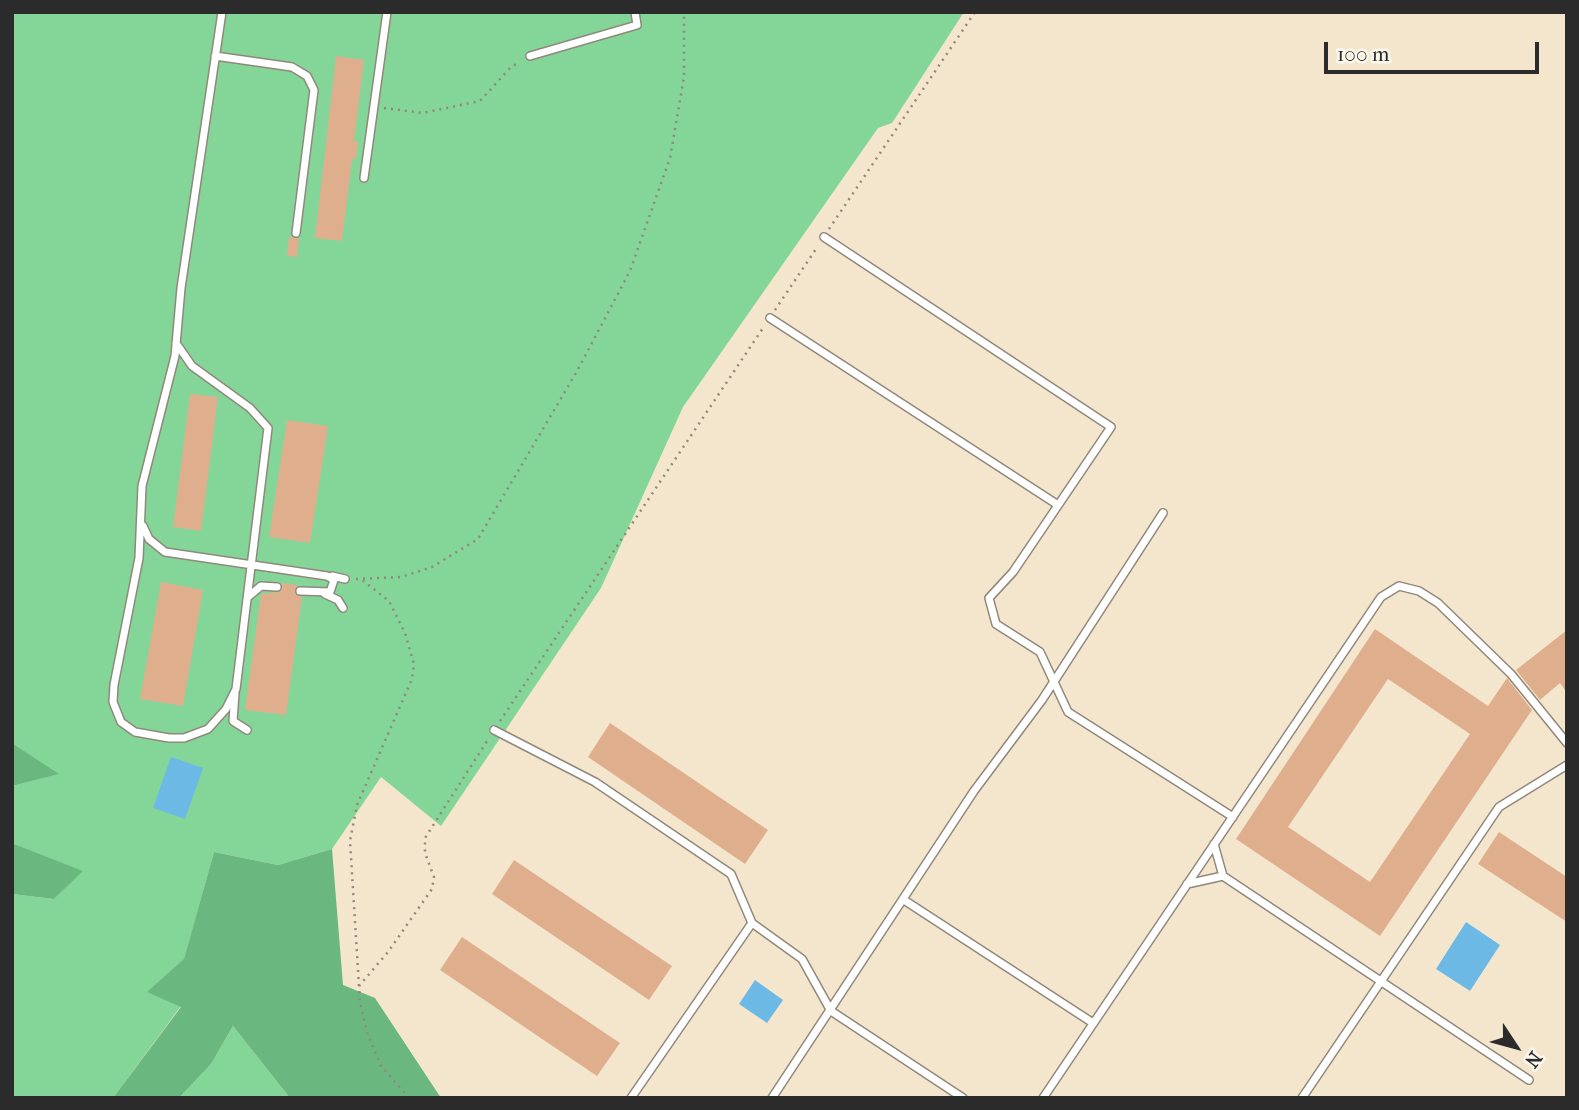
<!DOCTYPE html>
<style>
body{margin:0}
#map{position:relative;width:1579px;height:1110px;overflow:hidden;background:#f4e6cd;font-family:"IM FELL French Canon",serif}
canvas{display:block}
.frame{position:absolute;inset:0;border:14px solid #2b2b2b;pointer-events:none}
.north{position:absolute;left:1481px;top:1012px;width:70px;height:70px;-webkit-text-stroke:5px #fbf7ec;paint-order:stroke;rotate:126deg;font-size:19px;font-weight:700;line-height:28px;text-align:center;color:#2b2b2b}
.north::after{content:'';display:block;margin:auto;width:24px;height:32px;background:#2b2b2b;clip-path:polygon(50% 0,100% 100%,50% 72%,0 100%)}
.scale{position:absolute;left:1324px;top:42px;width:215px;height:32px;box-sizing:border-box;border:4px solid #2b2b2b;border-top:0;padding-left:9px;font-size:21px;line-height:24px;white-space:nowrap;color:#2b2b2b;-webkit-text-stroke:5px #fbf7ec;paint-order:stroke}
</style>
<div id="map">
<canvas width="1579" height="1110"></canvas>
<div class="frame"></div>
<div class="north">N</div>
<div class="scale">100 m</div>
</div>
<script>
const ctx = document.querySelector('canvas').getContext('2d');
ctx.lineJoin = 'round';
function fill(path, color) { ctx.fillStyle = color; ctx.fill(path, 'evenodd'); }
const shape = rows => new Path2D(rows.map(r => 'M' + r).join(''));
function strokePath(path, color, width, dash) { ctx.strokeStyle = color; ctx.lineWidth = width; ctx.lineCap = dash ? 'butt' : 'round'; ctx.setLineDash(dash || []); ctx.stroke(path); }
fill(shape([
 [12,12,964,12,892,123,878,128,683,407,601,588,441,826,381,777,332,849,278,865,214,852,184,960,148,992,181,1006,113,1098,12,1098,12,894,54,899,82,871,12,843,12,786,58,774,12,743],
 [233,1026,290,1098,179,1098,211,1064]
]), '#83d698');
fill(shape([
 [12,743,59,774,12,786],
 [12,843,83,871,54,899,12,894],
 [332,849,343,985,375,998,441,1098,290,1098,233,1026,211,1064,179,1098,113,1098,181,1007,147,992,184,959,214,852,278,865]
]), '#6ab780');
fill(shape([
 [171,757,203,768,185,819,153,808],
 [1466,922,1500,945,1470,991,1436,969],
 [755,980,783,1000,767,1023,739,1004]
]), '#6db9e6');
fill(shape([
 [336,56,364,60,354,141,358,142,356,159,352,159,342,241,315,238],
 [289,237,299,238,297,257,287,256],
 [190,394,218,397,201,531,173,527],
 [287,420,328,426,310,543,269,537],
 [161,582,203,590,183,706,140,699],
 [282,583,298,585,294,593,302,597,286,715,245,710,261,594,280,592],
 [1375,629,1488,706,1507,678,1532,710,1380,936,1236,839],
 [1388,679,1470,734,1370,882,1288,827],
 [1567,630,1567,693,1560,683,1540,700,1516,670],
 [610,723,768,830,745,864,588,757],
 [1499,832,1567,877,1567,922,1478,864],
 [514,860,672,966,649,1000,492,894],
 [462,937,620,1043,597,1076,440,970]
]), '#dfaf8d');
const lane = shape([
 [215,56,292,67,307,76,314,90,296,233],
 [530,56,637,25,635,12],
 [364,178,387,12],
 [824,237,1111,427,1013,572,989,598,996,624,1040,652,1068,712,1233,817],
 [770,318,1058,505],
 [176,343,192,366,250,408,268,428,236,689,226,709,208,729,184,738,169,738,135,732,121,722,113,702,114,685,139,558,142,486,175,356,181,288,222,12],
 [143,526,149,539,165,552,327,576,334,580,330,592,300,591],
 [332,576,345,579],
 [325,594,338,600,343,608],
 [248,597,261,586,277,587],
 [235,693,233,721,247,730],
 [494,730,595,782,731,874,752,923,802,959,831,1011,963,1098],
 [1214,844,1223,876,1529,1080],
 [1187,884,1223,876],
 [904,900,1093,1023],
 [631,1098,752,923],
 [772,1098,974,791,1042,700,1163,513],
 [1043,1098,1381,597,1399,586,1419,591,1438,603,1511,674,1567,743],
 [1302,1098,1499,807,1567,765]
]);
strokePath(lane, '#90887c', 10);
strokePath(shape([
 [384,108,423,113,480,101,511,67,520,62],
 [829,229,975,12],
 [775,310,818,246],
 [356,579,401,577,432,567,478,539,576,373,630,271,670,158,684,77,684,12],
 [500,721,763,328],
 [359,986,350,841,357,805,412,679,414,664,405,633,389,601,362,580],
 [409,1098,381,1066,368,1035,360,1003,359,986,388,952,432,889,434,877,425,853,425,838,489,738]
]), '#90887c', 2.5, [2, 5]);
strokePath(lane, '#fff', 7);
</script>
